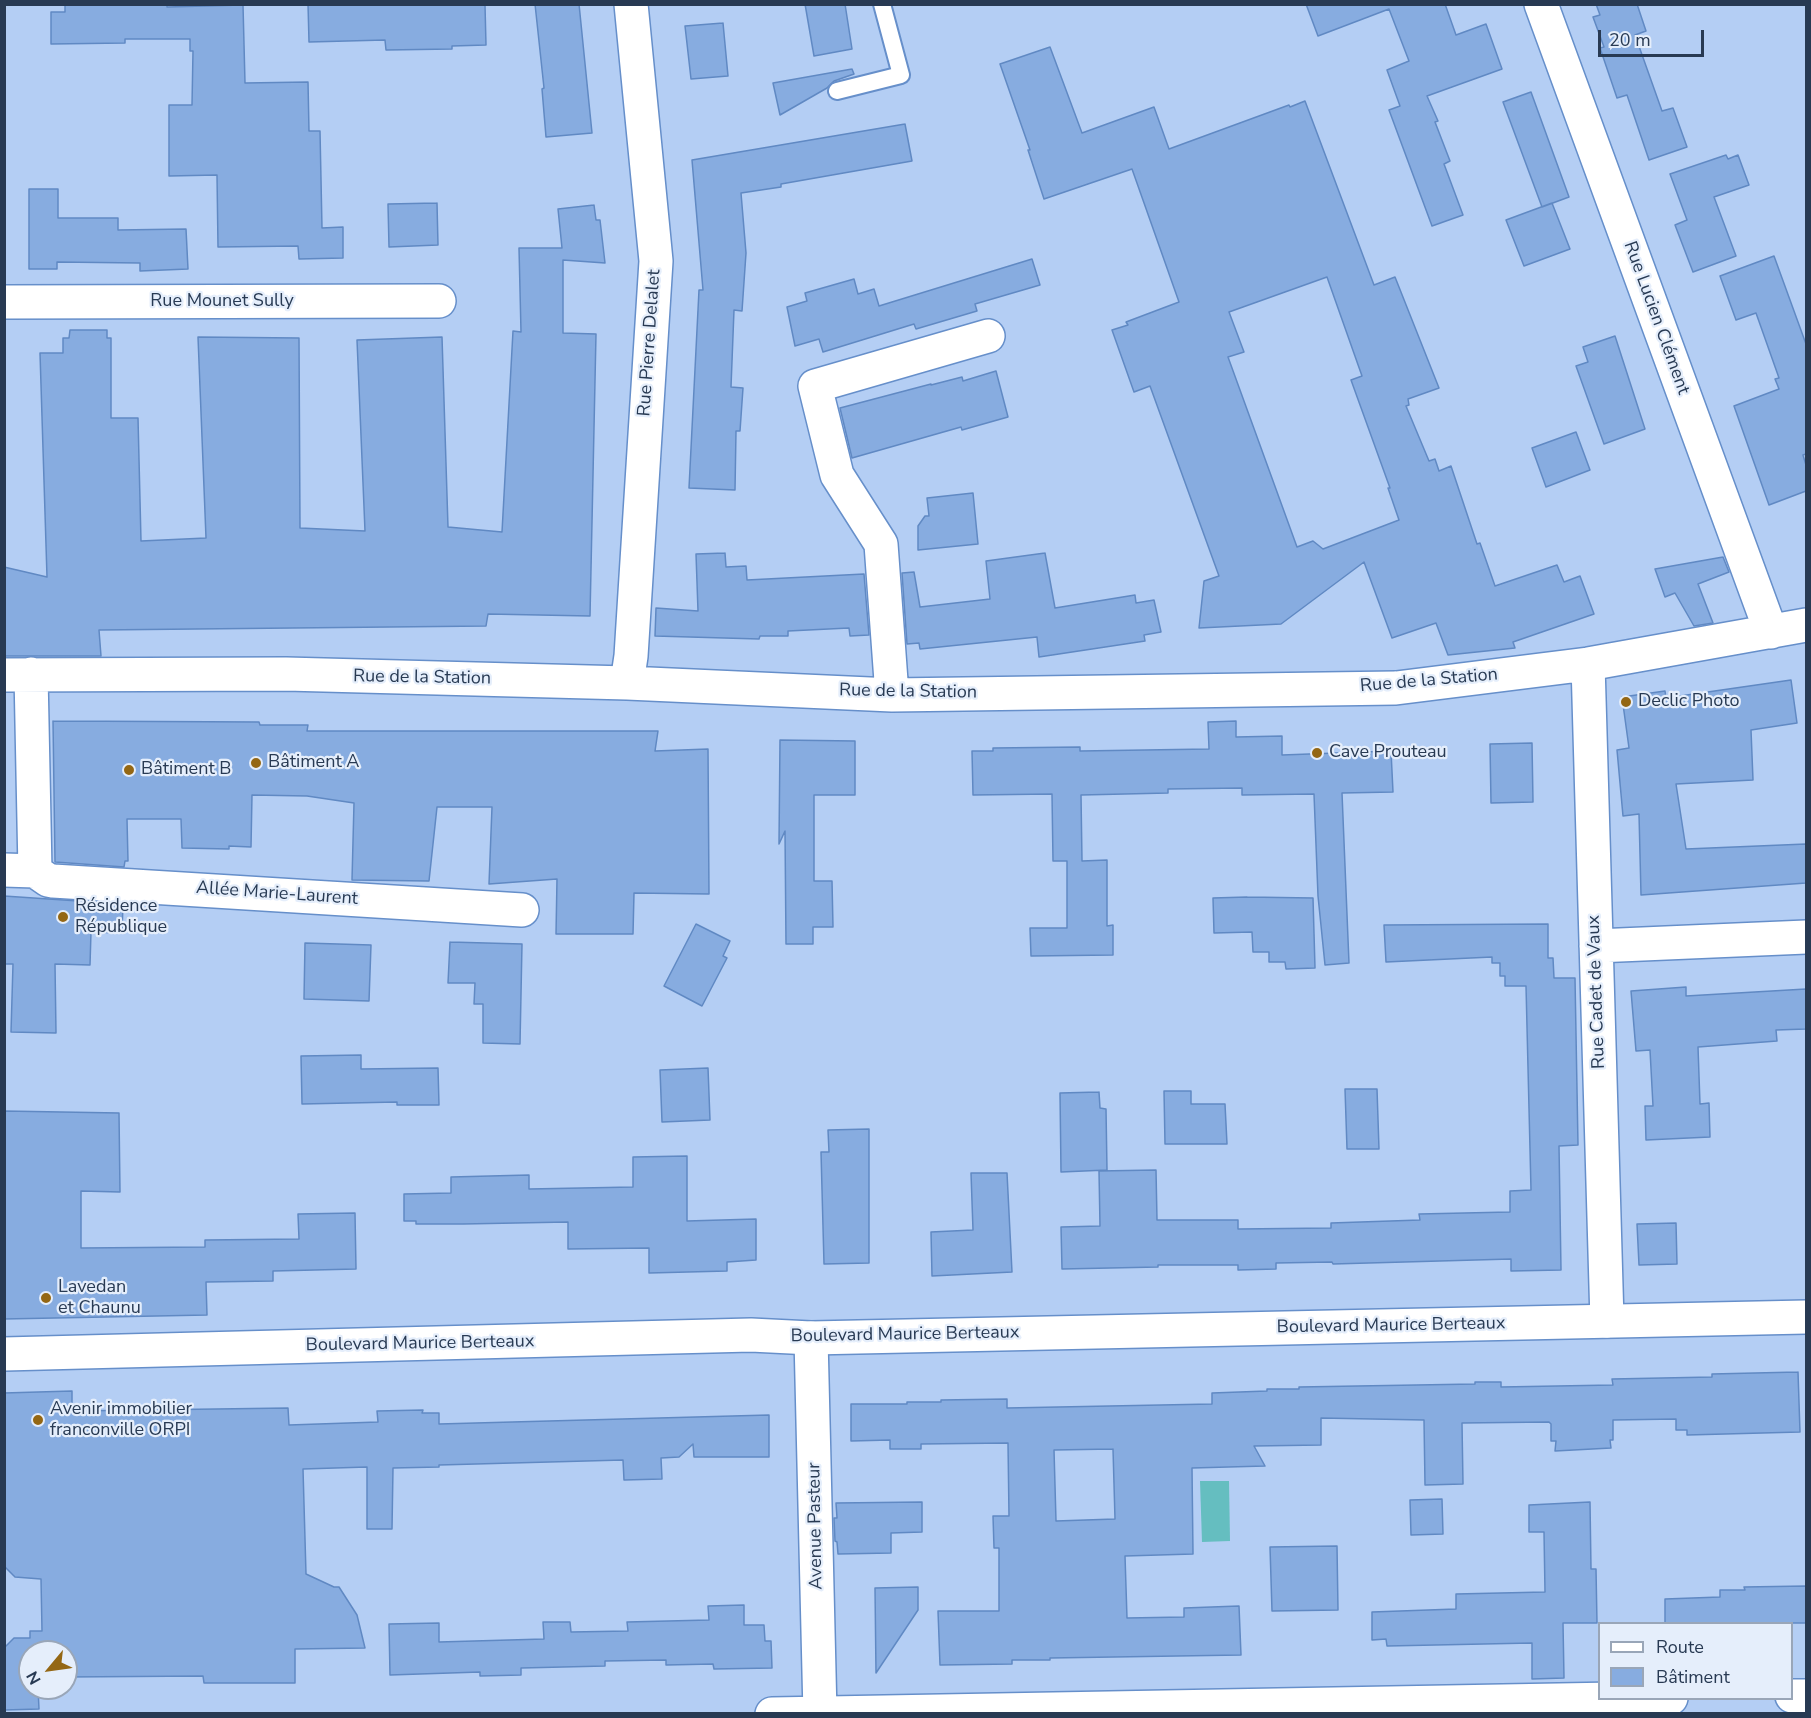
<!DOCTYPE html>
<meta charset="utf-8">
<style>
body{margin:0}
#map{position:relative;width:1811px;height:1718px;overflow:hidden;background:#b4cef4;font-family:"Nunito Sans",sans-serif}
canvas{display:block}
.frame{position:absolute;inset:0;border:6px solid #283a53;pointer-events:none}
.legend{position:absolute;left:1598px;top:1622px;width:195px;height:78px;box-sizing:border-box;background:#e5eefb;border:2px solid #99a6b8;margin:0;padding:8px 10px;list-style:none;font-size:18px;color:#283a53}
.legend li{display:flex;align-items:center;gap:12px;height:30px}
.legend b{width:30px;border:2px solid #99a6b8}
.north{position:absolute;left:18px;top:1640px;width:60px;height:60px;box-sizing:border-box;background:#e5eefb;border:2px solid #99a6b8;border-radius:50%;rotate:241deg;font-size:16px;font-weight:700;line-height:24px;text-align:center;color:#283a53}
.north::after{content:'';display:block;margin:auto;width:21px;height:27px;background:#946714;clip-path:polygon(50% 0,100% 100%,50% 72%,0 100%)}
.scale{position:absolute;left:1598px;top:30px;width:106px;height:27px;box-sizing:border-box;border:3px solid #283a53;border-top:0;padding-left:8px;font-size:18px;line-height:21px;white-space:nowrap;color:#283a53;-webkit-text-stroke:4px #e5eefb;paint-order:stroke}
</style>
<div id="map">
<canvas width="1811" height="1718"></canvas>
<div class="frame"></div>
<ul class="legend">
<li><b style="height:8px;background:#fff"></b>Route</li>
<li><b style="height:16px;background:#87ace0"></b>Bâtiment</li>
</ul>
<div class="north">N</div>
<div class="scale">20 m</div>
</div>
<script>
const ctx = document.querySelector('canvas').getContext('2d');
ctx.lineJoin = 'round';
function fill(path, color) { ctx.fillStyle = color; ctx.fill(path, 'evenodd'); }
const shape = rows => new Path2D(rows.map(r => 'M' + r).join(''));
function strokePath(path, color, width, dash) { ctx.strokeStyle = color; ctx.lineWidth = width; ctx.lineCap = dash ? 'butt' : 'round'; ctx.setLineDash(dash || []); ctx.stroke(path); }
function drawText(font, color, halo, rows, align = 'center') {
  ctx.font = font + ' "Nunito Sans",sans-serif'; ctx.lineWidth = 4.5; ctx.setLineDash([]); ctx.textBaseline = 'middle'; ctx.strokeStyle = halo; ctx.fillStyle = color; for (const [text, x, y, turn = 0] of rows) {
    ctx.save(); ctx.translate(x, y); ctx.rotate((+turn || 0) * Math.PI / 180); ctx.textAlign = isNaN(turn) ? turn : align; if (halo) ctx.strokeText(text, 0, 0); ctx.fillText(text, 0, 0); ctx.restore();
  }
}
fill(shape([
 [1200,1481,1229,1481,1230,1541,1202,1542]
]), '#65bec0');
const building = shape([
 [65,4,167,4,167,7,243,5,245,83,308,82,309,131,320,131,322,228,343,227,343,258,299,259,298,246,218,247,217,175,169,176,169,105,192,105,193,51,190,51,190,39,125,39,125,43,51,44,51,12,65,12,65,4],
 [308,4,485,5,486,45,452,46,452,49,386,50,385,40,309,42,308,4],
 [535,4,579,4,592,133,546,137,542,89,544,88,535,4],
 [805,4,845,4,852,49,814,56,805,4],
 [1306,4,1445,4,1456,35,1486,24,1502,69,1427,96,1438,121,1435,122,1450,161,1444,164,1463,215,1432,226,1389,110,1400,106,1387,70,1409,61,1389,9,1318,36,1306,4],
 [1596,4,1637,4,1646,31,1635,35,1662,111,1673,108,1687,147,1649,160,1627,95,1617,98,1600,48,1604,47,1593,17,1600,15,1596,4],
 [723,23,728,76,691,79,685,26,723,23],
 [1050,47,1082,133,1154,107,1169,149,1289,105,1290,107,1305,101,1374,285,1395,277,1439,388,1408,399,1409,405,1406,406,1429,461,1435,459,1439,471,1451,466,1477,544,1480,543,1495,586,1557,565,1564,582,1580,576,1594,614,1513,642,1515,648,1448,655,1436,623,1392,638,1364,562,1281,624,1199,628,1204,581,1219,576,1150,386,1134,392,1112,330,1128,325,1126,322,1179,302,1132,169,1044,199,1028,150,1030,150,1000,64,1050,47],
 [1327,277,1362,376,1351,380,1390,488,1388,488,1399,520,1323,549,1313,541,1297,547,1228,357,1244,352,1229,312,1327,277],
 [852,69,854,74,834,81,827,88,780,115,773,83,852,69],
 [1531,92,1569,197,1542,207,1503,102,1531,92],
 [905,124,912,161,781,184,781,187,741,193,746,253,742,311,734,310,731,387,743,388,740,431,736,431,735,490,689,488,699,290,703,290,692,160,905,124],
 [1726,155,1728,159,1738,155,1749,185,1714,197,1736,256,1693,272,1675,225,1687,220,1670,174,1726,155],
 [29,189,58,189,58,218,118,218,118,230,186,229,188,269,140,271,140,263,57,262,57,269,29,269,29,189],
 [437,203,438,245,389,247,388,204,437,203],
 [1552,203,1570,249,1524,266,1506,220,1552,203],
 [594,205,596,220,600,220,605,263,563,260,563,333,596,334,590,616,488,614,486,626,99,630,101,656,4,656,4,567,47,577,40,353,63,353,63,338,69,338,70,330,107,330,107,338,111,338,111,418,138,418,141,541,206,538,198,337,299,338,300,528,365,531,357,340,442,337,448,527,502,532,513,331,521,332,519,248,562,248,558,209,594,205],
 [1774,256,1806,344,1806,454,1803,455,1806,465,1806,491,1769,505,1734,406,1779,389,1775,379,1779,378,1756,313,1736,320,1720,276,1774,256],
 [1032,259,1040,285,975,304,977,311,916,329,914,324,823,352,819,339,795,346,787,307,807,301,805,293,854,279,858,294,874,289,879,306,1032,259],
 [1615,336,1645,429,1604,444,1576,366,1588,362,1583,347,1615,336],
 [996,371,1008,417,962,430,961,427,852,458,840,408,931,384,931,385,962,377,963,381,996,371],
 [1576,432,1590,470,1546,487,1532,448,1576,432],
 [973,493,978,544,918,550,918,526,925,516,929,516,927,498,973,493],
 [725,553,726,567,746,566,747,580,864,574,869,635,850,636,849,628,788,631,788,636,760,636,759,639,655,636,656,608,698,611,696,554,725,553],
 [1045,553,1055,608,1135,595,1136,603,1154,600,1161,632,1144,635,1145,641,1039,657,1037,637,920,649,919,643,907,644,902,573,914,572,920,607,990,599,986,561,1045,553],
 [1723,557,1729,572,1698,584,1713,623,1694,626,1675,593,1665,597,1655,569,1723,557],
 [1791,680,1797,723,1751,730,1753,780,1676,784,1686,849,1806,844,1806,883,1641,895,1639,814,1623,816,1617,750,1629,748,1622,697,1665,691,1666,698,1791,680],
 [53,721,259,722,260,725,308,725,307,731,658,731,655,751,708,749,709,894,634,893,633,934,556,934,557,879,489,884,492,807,437,807,429,881,352,880,354,803,307,796,252,795,251,847,229,846,229,849,182,848,181,819,127,819,128,861,125,861,124,867,55,862,53,721],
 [1236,721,1236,737,1282,736,1282,755,1391,751,1393,792,1342,793,1349,963,1325,965,1318,896,1314,794,1242,795,1242,788,1168,789,1168,793,1081,795,1082,861,1107,860,1107,926,1113,925,1113,955,1031,956,1030,928,1067,928,1067,861,1053,861,1052,794,973,795,972,751,993,751,993,748,1080,747,1080,751,1209,749,1208,722,1236,721],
 [780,740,855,741,855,795,814,795,814,881,832,881,833,927,813,927,813,944,786,944,785,831,779,844,780,740],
 [1532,743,1533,802,1491,803,1490,744,1532,743],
 [4,896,123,904,122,933,91,932,90,965,55,964,56,1033,11,1032,13,964,4,964,4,896],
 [1247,897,1313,898,1315,968,1286,969,1285,962,1269,962,1269,952,1253,952,1252,932,1214,933,1213,898,1247,897],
 [696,924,730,941,723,956,727,958,702,1006,664,986,696,924],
 [1548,924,1548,958,1553,958,1554,978,1575,978,1578,1145,1559,1146,1561,1270,1511,1271,1511,1259,1333,1264,1332,1262,1276,1263,1276,1269,1238,1270,1238,1265,1158,1265,1158,1267,1062,1269,1061,1227,1100,1226,1099,1171,1156,1170,1157,1220,1238,1220,1238,1229,1331,1228,1331,1223,1420,1220,1419,1214,1510,1212,1510,1191,1531,1190,1526,986,1505,986,1505,976,1500,976,1500,963,1492,963,1492,957,1386,962,1384,925,1548,924],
 [450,942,522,944,520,1044,483,1043,483,1004,474,1004,475,983,448,983,450,942],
 [305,943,371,945,369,1001,304,999,305,943],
 [1686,987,1686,996,1806,989,1806,1029,1776,1030,1777,1041,1698,1047,1700,1104,1709,1103,1710,1137,1646,1140,1645,1106,1653,1106,1650,1050,1636,1051,1631,991,1686,987],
 [361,1055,361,1069,438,1068,439,1105,397,1105,397,1102,302,1104,301,1056,361,1055],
 [708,1068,710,1120,662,1122,660,1070,708,1068],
 [1345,1089,1377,1089,1379,1149,1347,1149,1345,1089],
 [1164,1091,1191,1091,1191,1104,1225,1104,1227,1144,1165,1144,1164,1091],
 [1099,1092,1100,1108,1106,1109,1107,1170,1061,1172,1060,1093,1099,1092],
 [4,1111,119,1113,120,1192,81,1191,81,1248,205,1247,205,1240,299,1239,298,1214,355,1213,356,1269,273,1271,273,1281,206,1282,207,1315,4,1319,4,1111],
 [869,1129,869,1263,824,1264,821,1152,829,1152,828,1130,869,1129],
 [687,1156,687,1221,756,1219,756,1260,727,1262,727,1271,649,1273,649,1248,568,1249,568,1222,463,1224,416,1224,416,1221,404,1221,404,1194,451,1193,451,1177,529,1175,529,1189,633,1187,633,1157,687,1156],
 [971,1173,1007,1173,1012,1272,932,1276,931,1232,973,1230,971,1173],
 [1676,1223,1677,1264,1639,1265,1637,1224,1676,1223],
 [1798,1372,1800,1432,1687,1435,1687,1430,1676,1430,1676,1419,1613,1420,1613,1440,1610,1440,1611,1448,1555,1451,1556,1441,1551,1441,1551,1424,1549,1422,1462,1423,1463,1484,1425,1485,1424,1420,1321,1418,1321,1445,1254,1446,1265,1466,1192,1468,1193,1554,1125,1556,1127,1618,1184,1617,1184,1608,1239,1606,1241,1655,1050,1658,1050,1660,1012,1660,1012,1664,940,1665,938,1611,999,1611,999,1548,994,1548,993,1516,1009,1516,1008,1443,921,1444,921,1449,890,1449,890,1440,851,1441,851,1404,907,1404,907,1402,941,1402,941,1400,1007,1399,1007,1408,1212,1404,1212,1393,1267,1391,1267,1389,1299,1389,1299,1387,1475,1384,1475,1382,1501,1382,1501,1387,1613,1385,1612,1379,1712,1377,1712,1374,1798,1372],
 [1113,1449,1115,1519,1056,1521,1054,1450,1113,1449],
 [72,1391,72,1411,288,1408,289,1425,378,1422,377,1411,423,1410,422,1413,439,1413,439,1424,769,1415,769,1457,694,1457,693,1444,679,1457,661,1458,662,1479,624,1480,623,1460,439,1465,439,1467,393,1468,392,1529,367,1529,367,1467,303,1469,306,1574,334,1587,339,1587,357,1615,365,1648,295,1649,295,1683,204,1683,203,1676,66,1677,66,1652,30,1652,30,1688,38,1688,39,1709,4,1710,4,1648,14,1638,30,1638,30,1631,42,1631,41,1579,15,1577,4,1566,4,1393,72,1391],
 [1442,1499,1443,1534,1411,1535,1410,1500,1442,1499],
 [922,1502,922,1532,891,1533,891,1553,838,1554,837,1542,835,1541,834,1518,837,1518,836,1503,922,1502],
 [1590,1502,1591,1569,1596,1569,1597,1623,1563,1623,1564,1678,1532,1679,1532,1643,1387,1646,1386,1639,1372,1640,1372,1612,1456,1609,1456,1594,1545,1592,1544,1532,1529,1532,1529,1505,1590,1502],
 [1337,1546,1338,1610,1272,1611,1270,1547,1337,1546],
 [1806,1586,1806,1623,1665,1623,1665,1599,1720,1597,1720,1590,1745,1590,1744,1587,1806,1586],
 [918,1587,918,1610,876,1673,875,1588,918,1587],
 [744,1605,744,1625,764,1625,765,1641,771,1641,772,1668,714,1669,713,1664,666,1665,666,1660,605,1661,605,1666,521,1668,521,1675,480,1676,480,1672,390,1675,389,1624,439,1623,439,1642,544,1639,543,1622,570,1622,571,1632,628,1631,627,1622,709,1620,708,1606,744,1605]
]);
fill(building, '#87ace0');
strokePath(building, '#6089c3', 1.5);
const lane = shape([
 [837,91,901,75,882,4]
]);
const street = shape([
 [1541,4,1771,632],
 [4,302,439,301],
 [1588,664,1607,1321],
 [31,674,35,871],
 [4,675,286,674,627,683,892,695,1396,688,1588,664,1806,625],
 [627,683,631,656,656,261,631,4],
 [892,695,881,544,837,475,815,386,988,336],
 [4,870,35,871],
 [35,871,48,880,53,881,522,910],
 [1596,946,1806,937],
 [811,1338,820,1714],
 [1792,1696,1806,1696],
 [772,1714,1671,1698]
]);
const secondary = shape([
 [4,1354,751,1335,811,1338,1806,1317]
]);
strokePath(lane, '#668fca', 20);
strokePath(street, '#668fca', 36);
strokePath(secondary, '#668fca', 36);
strokePath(lane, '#fff', 16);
strokePath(street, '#fff', 33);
strokePath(secondary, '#fff', 33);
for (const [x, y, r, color] of [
 [1626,702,6,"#946714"],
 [1317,753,6,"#946714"],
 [256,763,6,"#946714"],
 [129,770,6,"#946714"],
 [63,917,6,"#946714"],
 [46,1298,6,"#946714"],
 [38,1420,6,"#946714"]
]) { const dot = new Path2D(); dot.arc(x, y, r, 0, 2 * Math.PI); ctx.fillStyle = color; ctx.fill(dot); strokePath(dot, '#e5eefb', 2); }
drawText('18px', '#283a53', '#e5eefb', [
 ["Rue Mounet Sully",222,302],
 ["Rue Lucien Clément",1656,318,70],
 ["Rue Pierre Delalet",650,343,-86],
 ["Rue de la Station",422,678,1],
 ["Rue de la Station",1429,681,-5],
 ["Rue de la Station",908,692,1],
 ["Allée Marie-Laurent",277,894,4],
 ["Rue Cadet de Vaux",1597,992,-92],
 ["Boulevard Maurice Berteaux",1391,1326,-1],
 ["Boulevard Maurice Berteaux",905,1335,-1],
 ["Boulevard Maurice Berteaux",420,1344,-1],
 ["Avenue Pasteur",816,1526,-91]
]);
drawText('18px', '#283a53', '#e5eefb', [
 ["Declic Photo",1638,702],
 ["Cave Prouteau",1329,753],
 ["Bâtiment A",268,763],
 ["Bâtiment B",141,770],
 ["Résidence",75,907],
 ["République",75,928],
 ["Lavedan",58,1288],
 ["et Chaunu",58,1309],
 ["Avenir immobilier",50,1410],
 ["franconville ORPI",50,1431]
], 'left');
</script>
